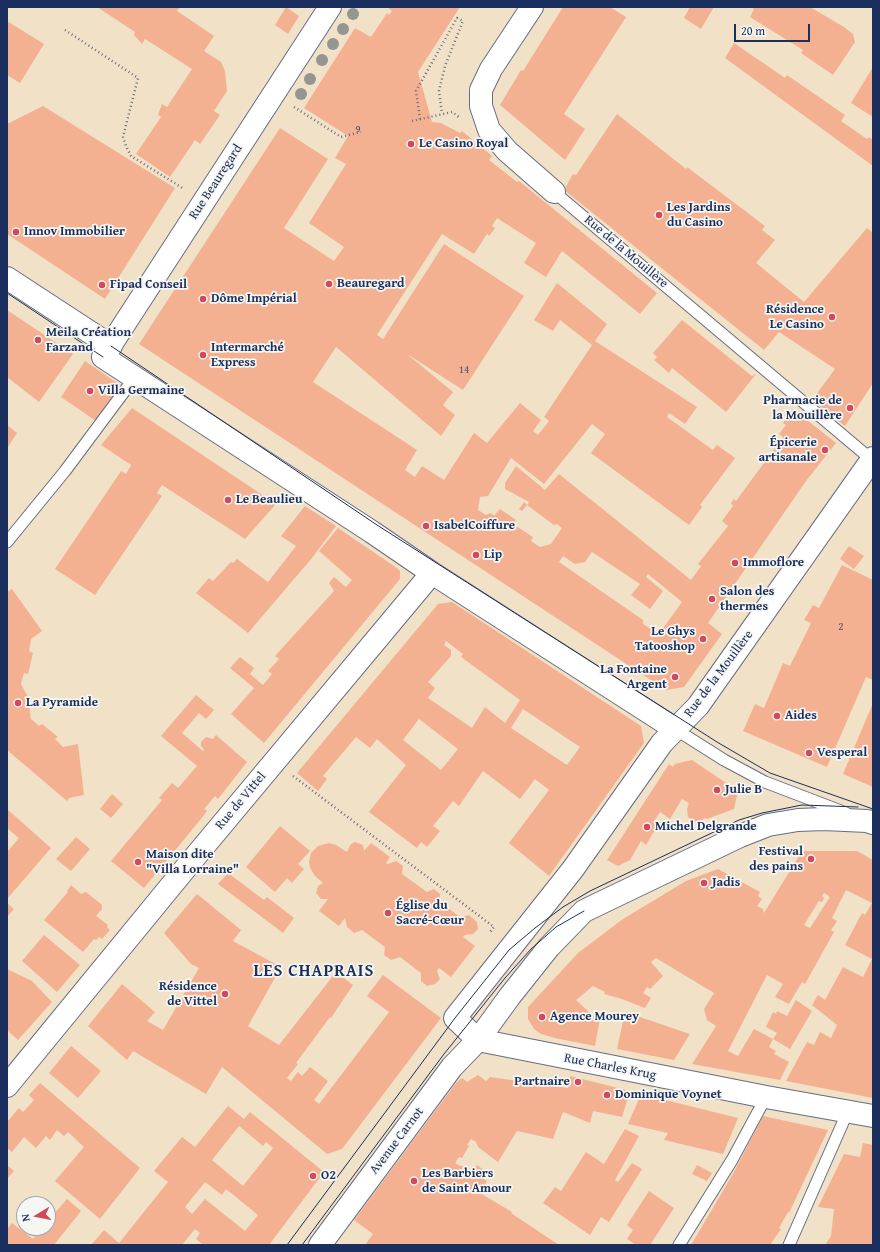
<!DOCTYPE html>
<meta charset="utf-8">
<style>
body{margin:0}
#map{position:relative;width:880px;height:1252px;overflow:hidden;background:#f1e1c7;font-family:"Gentium Book Plus",serif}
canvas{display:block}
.frame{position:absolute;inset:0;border:8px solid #1b2f5e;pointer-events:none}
.north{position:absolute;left:16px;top:1196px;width:40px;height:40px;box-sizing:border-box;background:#f6f6f2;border:1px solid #9ea6b7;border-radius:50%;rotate:260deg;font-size:11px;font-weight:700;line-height:16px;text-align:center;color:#1b2f5e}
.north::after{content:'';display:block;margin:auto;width:14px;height:18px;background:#d1495b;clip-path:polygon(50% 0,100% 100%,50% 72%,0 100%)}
.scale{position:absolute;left:734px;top:24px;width:76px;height:18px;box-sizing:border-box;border:2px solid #1b2f5e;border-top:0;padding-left:5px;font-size:12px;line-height:14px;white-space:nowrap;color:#1b2f5e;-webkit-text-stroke:3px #f6f6f2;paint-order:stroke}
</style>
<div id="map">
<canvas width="880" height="1252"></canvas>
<div class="frame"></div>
<div class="north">N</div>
<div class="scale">20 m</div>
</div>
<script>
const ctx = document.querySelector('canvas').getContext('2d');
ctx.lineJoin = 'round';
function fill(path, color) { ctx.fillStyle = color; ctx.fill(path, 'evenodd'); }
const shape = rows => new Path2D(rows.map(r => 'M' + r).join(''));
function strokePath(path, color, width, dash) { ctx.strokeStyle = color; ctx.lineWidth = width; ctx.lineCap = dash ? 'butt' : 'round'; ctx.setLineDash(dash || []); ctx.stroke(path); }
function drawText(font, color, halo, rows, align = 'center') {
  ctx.font = font + ' "Gentium Book Plus",serif'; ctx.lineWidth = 3.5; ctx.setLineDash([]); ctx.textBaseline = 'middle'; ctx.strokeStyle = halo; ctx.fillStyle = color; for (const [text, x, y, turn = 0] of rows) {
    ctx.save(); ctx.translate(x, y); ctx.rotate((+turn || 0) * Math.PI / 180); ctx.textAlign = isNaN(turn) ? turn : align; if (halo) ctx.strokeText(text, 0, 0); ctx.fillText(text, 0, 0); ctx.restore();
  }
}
fill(shape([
 [97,7,180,7,177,11,214,36,204,51,221,62,225,71,227,91,214,111,220,115,200,144,195,140,170,177,136,154,161,117,158,115,162,104,167,107,192,69,145,39,142,44,134,35,135,32],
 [286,7,299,16,288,34,275,25],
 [387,7,460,7,418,72,432,122,441,123,460,133,462,131,492,156,489,160,517,182,519,181,657,293,640,314,562,251,546,277,524,263,536,243,497,218,492,226,495,228,489,236,487,234,474,254,442,234,377,335,383,339,444,244,524,296,463,390,407,354,453,392,443,405,455,415,441,436,336,347,313,382,417,450,405,470,415,477,422,466,444,480,474,433,487,443,520,403,541,420,533,431,538,435,549,421,544,417,592,345,560,320,553,331,534,320,557,283,607,324,595,341,697,407,685,424,669,413,667,417,713,450,717,445,735,458,700,505,702,507,689,525,591,453,605,434,592,424,544,484,511,458,488,496,480,497,478,510,486,515,491,513,494,516,500,509,516,520,513,524,533,537,531,541,540,547,551,544,562,528,557,524,554,525,527,505,522,511,519,509,524,502,527,505,529,502,505,489,505,483,516,466,545,490,559,474,691,580,701,566,698,564,728,526,722,521,733,506,731,503,734,499,736,501,783,437,779,434,786,425,783,423,793,409,836,443,806,481,708,623,722,634,684,687,666,690,139,344,280,128,328,159,284,228,334,261,344,247,309,223,346,164,335,158,348,136,304,108,355,28,371,37,387,13,389,15,392,11],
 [592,552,640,584,631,595,650,609,663,591,646,577,648,574,682,602,659,634,643,624,643,620,559,562,563,556,575,564,585,562],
 [563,7,610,7,626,17,564,114,585,129,565,160,500,105,521,70,523,71],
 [690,7,714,7,701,29,684,18],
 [751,7,810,7,844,27,853,34,855,42,833,75,801,53,803,50,750,17,754,9],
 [7,21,44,44,20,83,7,75],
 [734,43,785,78,787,75,845,115,841,121,867,139,869,137,873,140,873,166,725,58],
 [873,67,873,117,851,103],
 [43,106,175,188,105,299,7,234,7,124],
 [617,114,686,169,687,167,765,226,762,230,775,240,756,263,804,302,867,228,873,233,873,383,845,426,812,400,835,369,779,332,764,350,564,190,573,174,576,175],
 [7,310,73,354,39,402,7,377],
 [682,320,752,376,756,374,726,412,672,368,669,373,654,360,657,357,653,353],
 [85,361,120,385,96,421,61,397],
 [132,408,276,504,245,539,162,485,157,493,162,496,95,595,55,569,121,471,126,474,131,465,101,445],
 [7,425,17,433,8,447,7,446],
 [305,506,336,526,312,558,248,633,196,593,209,578,213,581,231,562,233,563,237,559,268,582,296,546,281,536],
 [338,528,397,568,400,571,400,579,264,743,231,714,254,688,230,668,240,657,254,668,250,674,263,685,272,674,268,671,279,659,275,656,334,591,329,583,334,577,346,587,352,580,319,551],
 [849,546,864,556,854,569,840,559],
 [842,565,873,580,873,680,866,677,827,767,743,731,755,704,764,708,783,663,790,666,811,623,804,620,813,605,819,608],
 [12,589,42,631,31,639,29,651,33,653,28,674,24,673,21,684,28,697,31,719,39,726,42,724,58,737,55,739,63,747,78,744,84,795,69,798,67,801,7,750,7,592],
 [452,602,641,726,644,743,549,876,509,843,549,790,535,779,520,799,483,771,459,806,453,801,433,826,440,831,427,847,421,842,417,848,369,812,406,765,377,739,370,748,356,737,323,776,327,779,318,791,297,773,438,604],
 [446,641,463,654,461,657,520,700,505,723,485,707,472,728,428,698,435,688,428,682,451,656,451,650,444,645],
 [523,709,580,747,567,765,511,728],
 [419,719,458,749,441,770,403,740],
 [196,695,214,710,206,719,199,713,182,733,203,751,204,749,201,746,201,742,206,737,213,739,216,735,247,762,218,799,215,796,204,809,207,811,205,814,144,888,111,861,162,800,159,798,172,783,178,788,197,766,161,736],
 [873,703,873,787,843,774],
 [692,760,738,791,734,809,707,819,705,818,697,823,688,817,687,809,689,803,682,799,670,819,660,812,655,820,659,823,646,845,641,841,630,860,618,866,607,860,669,764,673,767,675,764],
 [112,794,123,804,111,818,100,809],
 [7,809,51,848,7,899,7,852,19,838,7,828],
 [280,826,310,851,298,864,304,869,292,883,287,878,275,892,246,867],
 [76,837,90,849,71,871,56,859],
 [355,842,363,845,364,851,371,843,390,857,386,863,388,864,396,861,403,866,402,874,427,892,434,889,440,894,440,902,460,917,469,915,477,922,478,929,473,934,465,935,463,937,475,946,451,977,439,968,437,971,440,979,435,984,427,986,421,981,421,973,400,957,391,960,384,955,385,947,362,930,354,933,347,927,345,918,339,926,319,911,328,899,321,899,316,893,318,886,323,883,315,876,310,868,309,862,311,853,318,846,329,843,336,845,347,852,350,845],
 [802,851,857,851,873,860,873,1098,786,1081,807,1042,814,1045,820,1032,831,1038,837,1025,812,1005,818,995,825,1000,843,967,863,977,872,959,845,945,862,913,865,915,872,903,846,890,832,918,837,921,831,930,834,932,805,984,802,982,789,1004,775,997,783,984,767,975,728,1051,738,1056,754,1029,773,1039,769,1047,776,1051,774,1054,789,1062,780,1080,692,1064,716,1026,707,1020,704,1009,714,993,656,958,651,962,663,976,650,989,647,987,643,993,651,998,645,1008,622,999,604,994,605,992,593,986,576,1000,590,1013,589,1016,600,1018,595,1046,555,1038,541,1034,534,1029,528,1019,528,1007,578,953,623,919,686,881,718,869,760,892,758,896,762,899,757,906,763,909,764,913],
 [824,893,830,897,810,928,804,925,819,901,822,902,824,898,822,896],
 [228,873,264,900,267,897,294,918,283,933,218,884],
 [71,885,81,894,86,892,102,905,102,909,96,916,108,925,107,927,110,930,102,939,99,937,96,940,94,939,83,952,44,920,68,892,67,891],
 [197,894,241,930,233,941,281,967,248,1026,279,1045,336,972,353,985,331,1018,330,1017,296,1063,298,1064,287,1078,291,1081,298,1072,302,1076,310,1067,328,1081,314,1100,319,1104,389,1012,367,996,383,975,441,1018,342,1149,327,1154,222,1067,206,1094,133,1051,127,1060,88,1026,122,984,155,1012,147,1021,163,1030,199,968,191,964,164,933],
 [7,903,14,909,7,917],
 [44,935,80,965,57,992,22,961],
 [7,969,32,981,52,1002,18,1040,7,1030],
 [796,1000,812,1011,790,1049,773,1039,777,1033,766,1027,773,1012,776,1014,777,1011,787,1016],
 [625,1012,690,1034,674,1060,617,1049],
 [71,1046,101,1071,78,1098,49,1073],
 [478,1075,486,1081,490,1077,568,1088,570,1076,630,1091,622,1117,593,1111,590,1123,563,1112,553,1139,517,1131,498,1162,478,1147,476,1142,471,1139,467,1145,469,1146,462,1158,459,1157,455,1163,460,1166,465,1166,473,1171,477,1165,485,1171,481,1177,487,1181,480,1193,512,1212,511,1213,559,1245,365,1245,373,1234,354,1220,456,1083,462,1078,467,1082],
 [40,1083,140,1168,100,1219,55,1181,84,1147,68,1132,64,1136,57,1130,50,1140,46,1136,36,1148,24,1137,12,1152,7,1148,7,1122,19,1108,23,1112,34,1100,29,1095],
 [641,1094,738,1118,723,1154,664,1140,668,1133,628,1124],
 [228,1106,244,1119,250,1112,324,1172,269,1245,203,1245,196,1239,200,1233,195,1229,182,1245,91,1245,104,1230,119,1243,168,1182,154,1171,182,1137,195,1147],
 [239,1126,263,1146,266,1142,273,1148,243,1186,212,1160],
 [205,1182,222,1195,226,1189,258,1215,245,1231,205,1199,192,1214,185,1207],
 [763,1116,828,1130,789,1213,788,1212,779,1228,781,1229,770,1245,691,1245,734,1172],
 [625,1129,639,1136,615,1180,618,1182,632,1163,642,1169,609,1222,601,1217,590,1235,543,1203,555,1187,561,1191,586,1152,604,1164],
 [863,1143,873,1145,873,1245,825,1245,831,1236,834,1209,818,1207,844,1154,860,1157],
 [7,1165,14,1171,7,1179],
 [697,1165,712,1173,707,1181,692,1174],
 [649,1191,674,1208,650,1245,636,1245,627,1239,633,1230,627,1225],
 [67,1199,81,1211,54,1245,7,1245,7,1229,12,1223,33,1239,42,1228,48,1228,48,1221]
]), '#f4b192');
const lane = shape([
 [554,192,872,460],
 [7,542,65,471,135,377],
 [675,729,724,760,765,782,846,813],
 [679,1245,732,1160,766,1097],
 [789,1245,848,1111]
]);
const street = shape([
 [330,7,103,357,372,532,432,573,675,729],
 [532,7,491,69,481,90,481,106,489,130,507,151,554,192],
 [7,278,111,346],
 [478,1040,455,1018,573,869,662,743,698,706,873,458],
 [478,1040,766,1097,873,1116],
 [7,1086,184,870,432,573],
 [320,1245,452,1067,478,1040,510,996,549,947,584,911,740,836,768,825,798,820,824,819,867,821,873,823]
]);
strokePath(lane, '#666d83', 13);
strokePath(street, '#666d83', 24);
strokePath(shape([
 [65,30,138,78,123,137,126,146,131,156,184,189],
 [294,107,341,137,361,132],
 [420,119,416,91,457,18,463,21,445,66,439,91,442,114],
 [412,121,452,112,459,117],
 [293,776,494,927,490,932]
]), '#666d83', 2.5, [1, 3]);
strokePath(lane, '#fff', 11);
strokePath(street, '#fff', 22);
strokePath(shape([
 [7,293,103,357],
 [111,346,377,525,717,742,770,773,873,809],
 [287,1245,455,1018,509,950,535,928,563,907,590,891,739,820,762,813,802,805,858,807],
 [302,1245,444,1054,505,978,531,949,556,927,584,911]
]), '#1b2f5e', 1);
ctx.fillStyle = '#939691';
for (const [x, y] of [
 [353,14],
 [343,29],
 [333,44],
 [322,60],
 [310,79],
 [301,94]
]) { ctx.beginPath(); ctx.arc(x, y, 6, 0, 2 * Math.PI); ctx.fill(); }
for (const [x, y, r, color] of [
 [411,144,4,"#d1495b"],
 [659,215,4,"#d1495b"],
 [16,232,4,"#d1495b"],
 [329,284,4,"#d1495b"],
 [102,285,4,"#d1495b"],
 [203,299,4,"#d1495b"],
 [832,317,4,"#d1495b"],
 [38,340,4,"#d1495b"],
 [203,355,4,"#d1495b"],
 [90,391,4,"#d1495b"],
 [850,408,4,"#d1495b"],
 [825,450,4,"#d1495b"],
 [228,500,4,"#d1495b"],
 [426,526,4,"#d1495b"],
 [476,555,4,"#d1495b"],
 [735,563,4,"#d1495b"],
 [712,599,4,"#d1495b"],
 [703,639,4,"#d1495b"],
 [675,677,4,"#d1495b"],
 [18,703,4,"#d1495b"],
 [777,716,4,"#d1495b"],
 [809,753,4,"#d1495b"],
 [717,790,4,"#d1495b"],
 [647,827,4,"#d1495b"],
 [811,859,4,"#d1495b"],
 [138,862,4,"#d1495b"],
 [704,883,4,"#d1495b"],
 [388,913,4,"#d1495b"],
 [225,994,4,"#d1495b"],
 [542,1017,4,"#d1495b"],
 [578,1082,4,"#d1495b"],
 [607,1095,4,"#d1495b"],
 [313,1176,4,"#d1495b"],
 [414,1181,4,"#d1495b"]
]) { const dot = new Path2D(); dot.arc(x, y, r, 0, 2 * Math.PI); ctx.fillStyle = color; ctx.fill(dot); strokePath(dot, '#f6f6f2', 1.5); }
drawText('11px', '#51506b', null, [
 ["9",358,130],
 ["14",464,370],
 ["2",841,627]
]);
drawText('bold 13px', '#1b2f5e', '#f6f6f2', [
 ["Le Casino Royal",419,144],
 ["Les Jardins",667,208],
 ["du Casino",667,223],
 ["Innov Immobilier",24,232],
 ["Beauregard",337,284],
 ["Fipad Conseil",110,285],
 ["Dôme Impérial",211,299],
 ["Résidence",824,310,"right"],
 ["Le Casino",824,325,"right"],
 ["Meila Création",46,333],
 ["Farzand",46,348],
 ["Intermarché",211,348],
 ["Express",211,363],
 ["Villa Germaine",98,391],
 ["Pharmacie de",842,401,"right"],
 ["la Mouillère",842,416,"right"],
 ["Épicerie",817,443,"right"],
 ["artisanale",817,458,"right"],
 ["Le Beaulieu",236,500],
 ["IsabelCoiffure",434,526],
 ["Lip",484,555],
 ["Immoflore",743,563],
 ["Salon des",720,592],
 ["thermes",720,607],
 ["Le Ghys",695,632,"right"],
 ["Tatooshop",695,647,"right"],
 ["La Fontaine",667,670,"right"],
 ["Argent",667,685,"right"],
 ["La Pyramide",26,703],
 ["Aides",785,716],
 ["Vesperal",817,753],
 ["Julie B",725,790],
 ["Michel Delgrande",655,827],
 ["Festival",803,852,"right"],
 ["des pains",803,867,"right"],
 ["Maison dite",146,855],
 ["\"Villa Lorraine\"",146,870],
 ["Jadis",712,883],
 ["Église du",396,906],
 ["Sacré-Cœur",396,921],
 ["Résidence",217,987,"right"],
 ["de Vittel",217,1002,"right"],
 ["Agence Mourey",550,1017],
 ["Partnaire",570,1082,"right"],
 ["Dominique Voynet",615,1095],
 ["Les Barbiers",422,1174],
 ["de Saint Amour",422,1189],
 ["O2",321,1176]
], 'left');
drawText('13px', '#1b2f5e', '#f6f6f2', [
 ["Rue Beauregard",216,182,-57],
 ["Rue de la Mouillère",626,252,40],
 ["Rue de la Mouillère",719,674,-53],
 ["Rue de Vittel",241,801,-50],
 ["Rue Charles Krug",610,1067,11],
 ["Avenue Carnot",397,1141,-53]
]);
ctx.letterSpacing = '1px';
drawText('bold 17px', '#1b2f5e', '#f6f6f2', [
 ["LES CHAPRAIS",314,972]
]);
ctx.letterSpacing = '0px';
</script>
